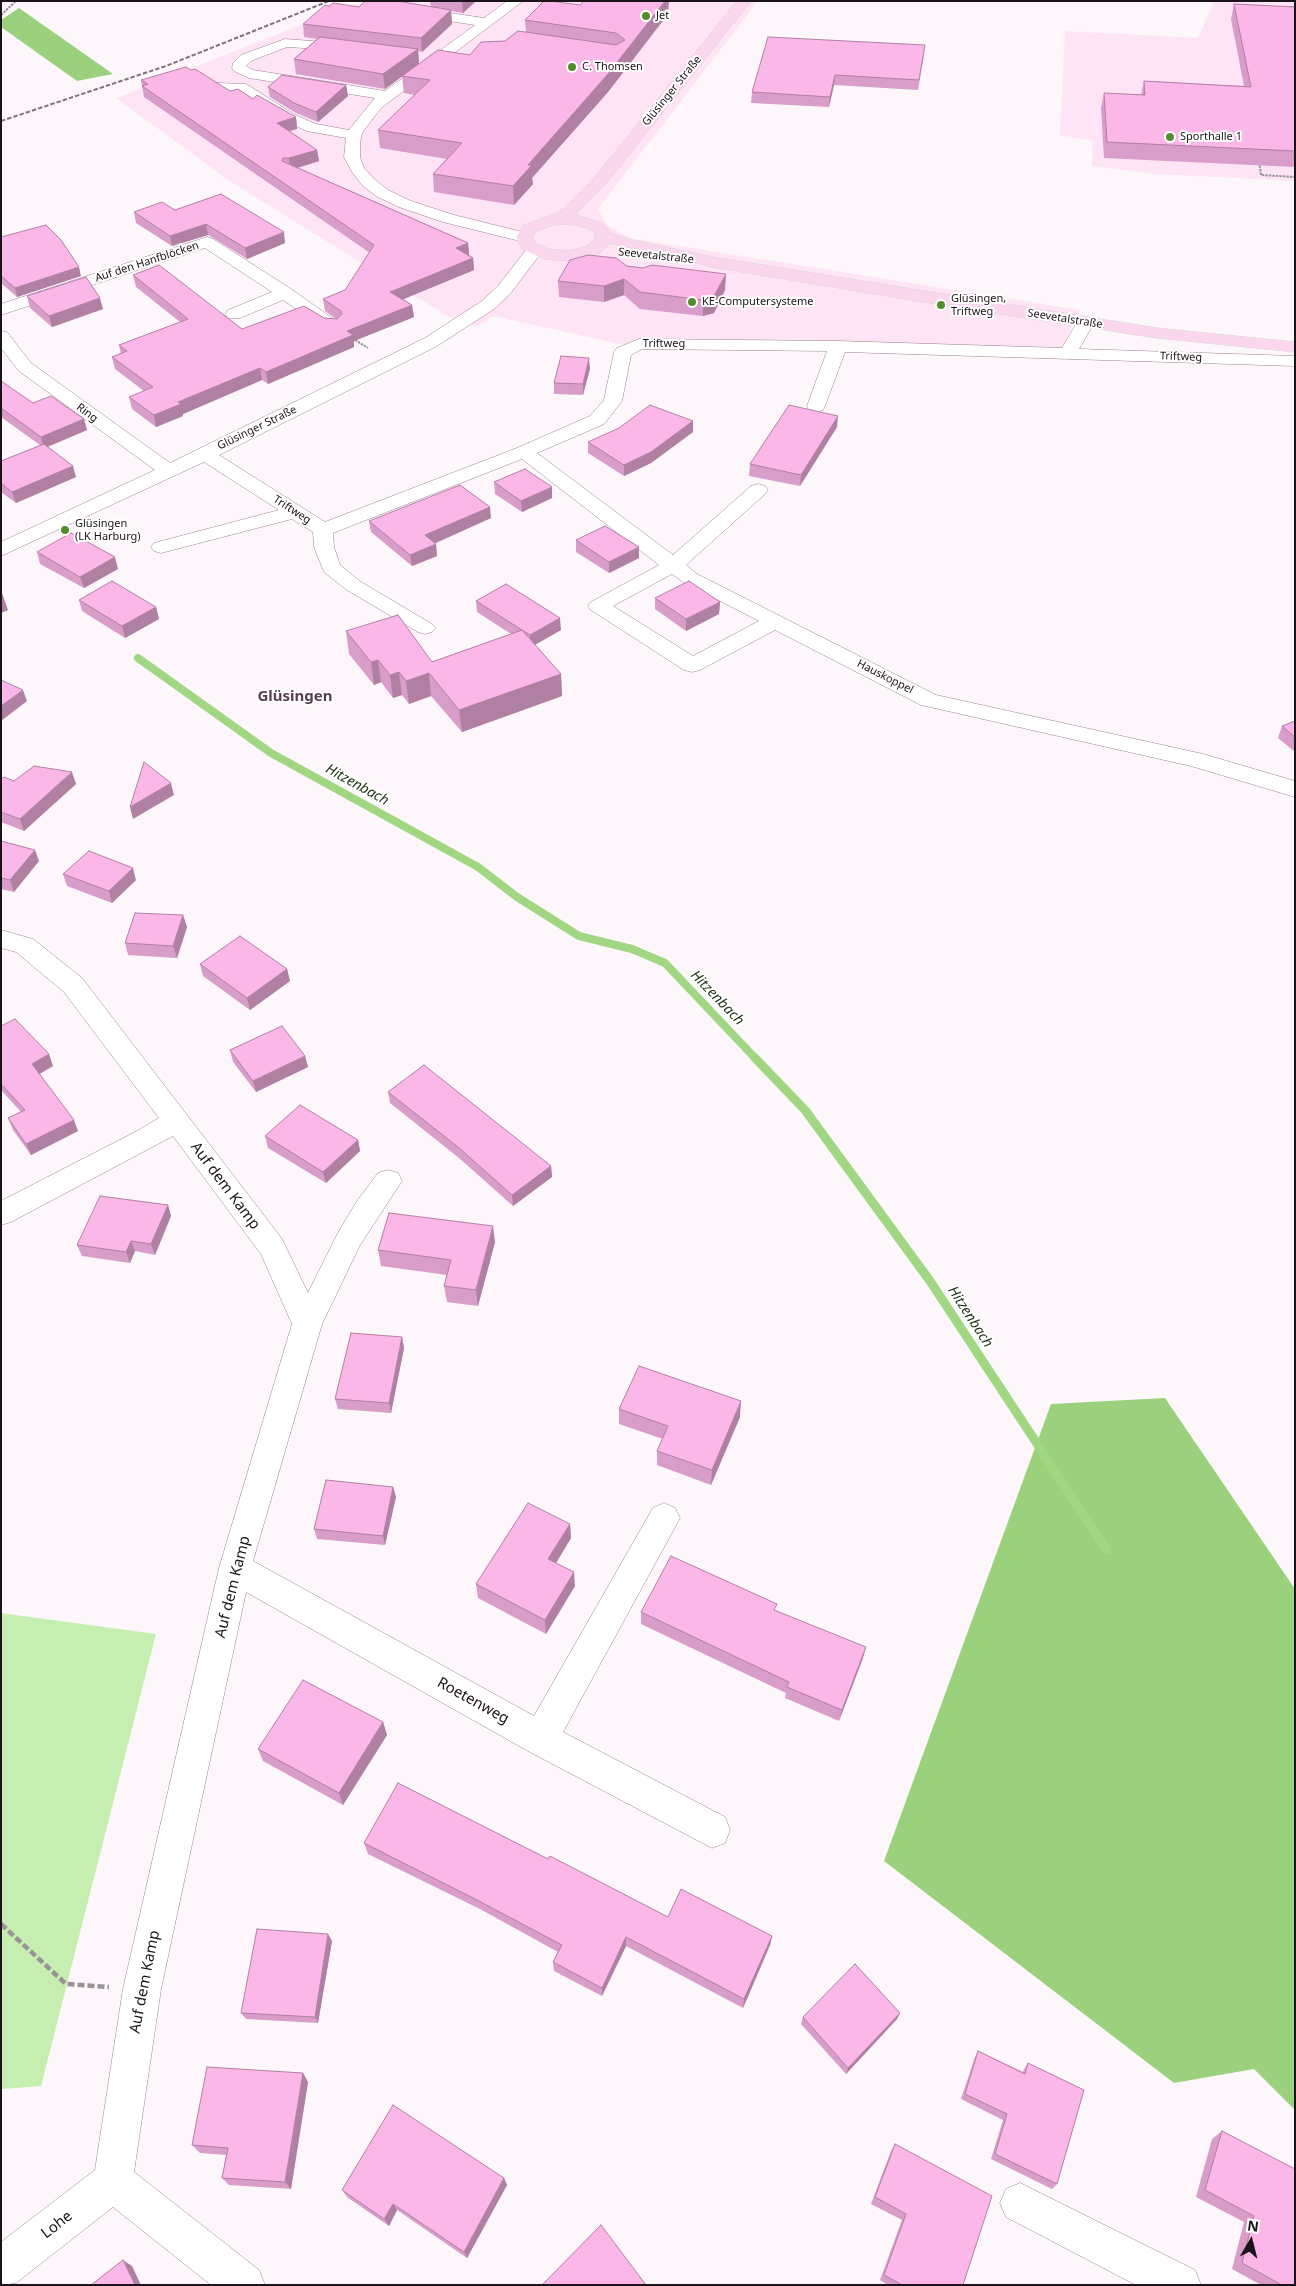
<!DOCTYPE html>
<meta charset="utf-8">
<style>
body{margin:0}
#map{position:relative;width:1296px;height:2286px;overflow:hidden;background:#fdf7fb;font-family:"Noto Sans",sans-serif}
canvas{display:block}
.frame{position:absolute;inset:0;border:2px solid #1c131a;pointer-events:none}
.north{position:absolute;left:1226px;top:2216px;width:50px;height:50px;-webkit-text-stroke:4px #fff;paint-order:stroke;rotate:8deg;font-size:14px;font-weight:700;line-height:20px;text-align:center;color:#1c131a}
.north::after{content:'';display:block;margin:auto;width:18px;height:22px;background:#1c131a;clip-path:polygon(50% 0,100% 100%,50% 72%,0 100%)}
</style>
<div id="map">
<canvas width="1296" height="2286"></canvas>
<div class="frame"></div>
<div class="north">N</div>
</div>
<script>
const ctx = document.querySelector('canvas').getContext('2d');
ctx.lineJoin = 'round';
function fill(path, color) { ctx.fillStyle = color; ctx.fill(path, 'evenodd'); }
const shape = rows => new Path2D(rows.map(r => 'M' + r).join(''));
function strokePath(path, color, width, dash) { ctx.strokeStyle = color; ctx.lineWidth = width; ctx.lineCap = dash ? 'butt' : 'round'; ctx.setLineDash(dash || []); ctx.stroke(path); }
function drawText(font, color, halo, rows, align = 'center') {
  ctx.font = font + ' "Noto Sans",sans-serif'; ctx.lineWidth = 4; ctx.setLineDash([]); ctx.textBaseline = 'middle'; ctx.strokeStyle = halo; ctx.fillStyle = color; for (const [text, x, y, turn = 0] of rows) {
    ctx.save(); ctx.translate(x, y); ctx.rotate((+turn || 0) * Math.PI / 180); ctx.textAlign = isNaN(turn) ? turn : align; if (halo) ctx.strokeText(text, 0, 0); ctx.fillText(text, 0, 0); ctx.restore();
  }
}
fill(shape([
 [378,1,758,1,598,209,607,225,630,238,1080,310,1057,358,908,352,642,349,493,316,476,327,449,317,231,182,116,98,354,4,372,4],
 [1214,1,1295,1,1295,181,1156,174,1092,166,1093,141,1060,135,1065,31,1198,38]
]), '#ffe4f6');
fill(shape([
 [1,1613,156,1634,41,2086,1,2089]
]), '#c6eeb1');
fill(shape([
 [19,8,113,74,77,81,1,27,1,20],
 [1165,1398,1295,1589,1295,2110,1254,2069,1174,2083,884,1861,1051,1404]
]), '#9bd17d');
strokePath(shape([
 [138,658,271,753,478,867,517,897,579,936,632,949,665,963,756,1059]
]), '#a1d783', 8);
strokePath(shape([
 [755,1058,805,1110,930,1281,1107,1550]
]), '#a1d783', 9);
const minor = shape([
 [507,1,523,1,381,108,362,133,360,143,360,157,364,168,374,179,388,190,411,201,454,215,530,234,532,237,530,240,524,242,443,222,399,207,376,196,362,185,352,172,344,157,346,138,307,131,285,121,238,91,217,91,210,87,217,83,246,84,295,115,316,124,349,130,375,98,249,78,234,71,232,68,233,63,241,55,285,39,350,44,355,45,357,48,355,51,287,47,251,61,246,66,253,70,385,91,475,25,410,15,408,12,410,9,415,8,484,18,507,1],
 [207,237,213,239,291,289,342,325,339,329,327,329,283,300,240,318,228,318,225,314,228,310,272,292,205,248,1,315,1,304,207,237],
 [535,245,541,246,543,250,510,294,494,309,437,346,219,455,325,522,517,448,590,416,604,400,614,352,617,348,639,339,838,341,1062,348,1079,319,1085,318,1091,319,1094,323,1079,349,1295,356,1295,366,845,352,825,406,823,410,816,412,809,410,807,406,827,351,642,349,631,355,622,401,604,424,537,453,673,555,751,486,758,484,765,486,768,490,765,494,686,565,697,574,936,695,1203,754,1295,781,1295,797,1191,766,921,705,775,630,700,670,692,672,684,670,591,610,588,606,591,602,659,565,522,459,333,533,334,547,340,565,361,582,432,624,436,628,432,632,425,634,418,632,347,590,324,572,314,547,313,532,292,519,161,553,154,551,151,547,154,543,279,510,204,462,1,556,1,542,155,470,19,371,1,348,1,331,7,332,31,363,170,463,425,338,482,301,498,286,529,246,535,245],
 [672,574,683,582,759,621,693,656,613,606,672,574],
 [1,930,33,939,82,978,282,1239,308,1293,339,1231,357,1201,378,1173,388,1170,398,1173,402,1181,360,1245,322,1324,253,1561,534,1716,653,1508,664,1503,675,1508,680,1518,563,1732,725,1817,730,1830,725,1843,712,1848,528,1751,246,1592,161,1989,134,2172,259,2270,265,2285,211,2285,113,2207,16,2283,1,2285,1,2242,95,2170,123,1989,219,1568,292,1324,261,1254,173,1136,11,1222,1,1225,1,1201,137,1131,159,1118,64,992,16,952,1,948,1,930],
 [1020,2183,1195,2270,1201,2285,1136,2285,1006,2217,1000,2203,1006,2189,1020,2183]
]);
const major = shape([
 [737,1,751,1,606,184,575,215,602,223,611,233,632,240,718,258,1157,328,1295,342,1295,352,1157,338,942,305,718,268,610,243,599,254,570,261,545,259,522,249,516,237,524,225,553,215,562,210,594,178,737,1],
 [558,224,576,225,590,229,595,233,595,239,587,246,570,251,548,249,535,243,532,237,536,231,558,224]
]);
strokePath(minor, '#9a8293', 1);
strokePath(major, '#d6d5d6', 1);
strokePath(shape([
 [1,15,16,1],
 [1259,162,1261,175,1295,177],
 [352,338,368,348]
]), '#999297', 2, [2.5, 1]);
strokePath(shape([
 [1,1924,66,1984,109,1987]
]), '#999297', 4.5, [7, 3]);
fill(minor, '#fff');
fill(major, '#fad6ef');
strokePath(shape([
 [1,121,166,66,329,1]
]), '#7c747a', 2, [4.5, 2]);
fill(shape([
 [430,1,476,1,463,13,451,11,452,24,422,52,418,51,419,64,470,55,526,32,525,20,580,5,668,14,608,92,532,178,533,184,514,205,434,192,433,174,447,159,380,148,378,130,415,95,404,93,402,76,385,89,296,74,294,59,317,39,304,37,303,24,329,6,431,7],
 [1234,4,1295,7,1295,167,1104,158,1101,108,1104,93,1141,95,1144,81,1244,86,1231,19],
 [924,55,918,90,834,85,829,107,751,103,752,92],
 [141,80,230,91,253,99,296,117,297,129,289,131,317,150,319,161,298,168,468,243,469,255,473,258,474,270,403,299,412,305,414,317,354,341,354,347,268,384,262,380,183,414,183,416,156,427,132,409,129,397,144,391,115,369,112,357,121,354,119,345,180,322,136,287,133,275,242,329,324,318,336,319,325,311,323,299,345,290,370,253,144,97],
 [346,85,348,96,318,122,296,113,270,97,268,87],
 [175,210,285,243,247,259,208,235,172,246,136,223,134,212],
 [1,237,81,276,17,297,1,283],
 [627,266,725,290,714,313,703,316,640,309,624,295,604,302,559,297,558,281],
 [27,296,103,309,52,327,30,308],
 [590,369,583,395,554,394,554,383],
 [1,381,33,403,84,419,87,430,48,447,76,477,16,503,1,492,1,461,40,445,1,417],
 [693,421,693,432,651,463,624,476,588,453,588,442],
 [837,427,800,486,749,476,750,464],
 [494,482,552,498,522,512,495,494],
 [491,518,435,543,436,544,437,556,412,566,371,532,369,521],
 [576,540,639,558,609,573,576,552],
 [37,552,118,569,84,588,40,564],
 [655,598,720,602,719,614,686,631,655,609],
 [79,600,156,607,159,619,125,638,82,611],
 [476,601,561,630,535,645,561,674,562,696,462,732,431,696,409,704,402,695,393,698,381,682,374,685,349,654,346,631,432,662,511,634,477,612],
 [1295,721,1295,752,1278,738,1282,726],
 [1,779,14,781,76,784,24,831,1,822],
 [1,841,39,861,14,892,1,889],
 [63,874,136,880,112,903,67,886],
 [183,915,187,927,177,958,128,955,125,943],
 [200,964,287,969,290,981,250,1010,203,976],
 [1,1026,53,1066,40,1074,78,1131,31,1155,13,1130,8,1118,21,1112,1,1090],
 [230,1050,305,1056,308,1067,256,1092,233,1062],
 [388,1092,551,1166,552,1177,513,1206,459,1158,390,1103],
 [265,1136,358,1140,360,1151,326,1183,268,1148],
 [168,1205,171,1216,155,1255,135,1251,130,1263,82,1256,77,1245],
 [495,1242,478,1306,447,1302,444,1286,447,1275,381,1266,378,1250],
 [402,1337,404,1348,391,1413,338,1409,335,1399],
 [619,1409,740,1417,711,1485,657,1465,657,1451,663,1439,619,1424],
 [393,1487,396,1497,385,1545,317,1539,314,1529],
 [570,1524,571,1538,556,1563,575,1586,546,1634,478,1598,476,1584],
 [776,1611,863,1658,839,1721,785,1698,786,1693,641,1624,641,1612],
 [383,1722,387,1735,343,1805,263,1761,258,1749],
 [364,1843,548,1859,668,1917,772,1936,770,1945,743,2008,626,1946,602,1996,554,1971,553,1962,558,1952,480,1909,368,1854],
 [332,1941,318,2023,246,2019,241,2013],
 [900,2013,897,2019,846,2074,801,2024,803,2017],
 [978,2051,1023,2072,1024,2069,1028,2063,1057,2184,1052,2189,991,2159,1003,2120,961,2099,975,2057],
 [303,2073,308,2082,291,2189,229,2185,222,2178,226,2155,200,2153,192,2145],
 [1222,2131,1295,2285,1261,2285,1232,2269,1244,2222,1196,2197,1212,2139],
 [895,2144,963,2285,888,2285,880,2280,902,2220,871,2204,891,2151],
 [504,2178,507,2185,467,2258,397,2210,389,2226,347,2197,342,2190]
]), '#d89dc8');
fill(shape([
 [462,1,476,1,463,13],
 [665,1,669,1,668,14,608,92,532,178,533,184,514,205,513,186,528,165],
 [451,10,452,24,422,52,421,38],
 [418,49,419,64,385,89,383,74],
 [835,75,834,85,829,107,830,97],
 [346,85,348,96,318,122,316,112],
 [296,117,297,129,279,134,277,123],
 [317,150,319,161,290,170,289,158],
 [206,224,208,235,172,246,170,236],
 [284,232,285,243,247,259,245,248],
 [468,243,469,255,457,260,456,248],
 [473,258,474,270,392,304,390,292],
 [79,267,81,276,17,297,15,288],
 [726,274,725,290,714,313,703,316,703,300],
 [624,279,624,295,604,302,604,286],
 [100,298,103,309,52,327,49,316],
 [412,305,414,317,354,341,354,347,268,384,266,372,347,331],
 [589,358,590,369,583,395,583,384],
 [260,368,262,380,183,414,183,416,156,427,154,415,178,402],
 [838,416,837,427,800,486,801,475],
 [84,419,87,430,44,448,41,437],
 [693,421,693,432,651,463,624,476,624,465],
 [73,466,76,477,16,503,12,492],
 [552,487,552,498,522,512,521,501],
 [490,507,491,518,427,547,425,535],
 [436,544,437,556,412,566,410,555],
 [639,547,639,558,609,573,609,562],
 [115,557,118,569,84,588,80,577],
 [1,593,2,593,8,610,1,613],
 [720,602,719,614,686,631,686,619],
 [156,607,159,619,125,638,122,626],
 [560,618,561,630,531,647,530,635],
 [378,660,381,682,374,685,371,662],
 [399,672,402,695,393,698,390,675],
 [429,673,431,696,409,704,406,681],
 [561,674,562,696,462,732,459,710],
 [23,690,27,701,1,721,1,706],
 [72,772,76,784,24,831,20,819],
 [171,783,174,795,133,819,130,807],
 [35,850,39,861,14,892,10,880],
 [133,868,136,880,112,903,109,891],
 [183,915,187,927,177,958,173,946],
 [287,969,290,981,250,1010,247,998],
 [49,1054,53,1066,37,1075,32,1064],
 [305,1056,308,1067,256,1092,253,1081],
 [74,1120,78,1131,31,1155,26,1144],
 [358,1140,360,1151,326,1183,323,1172],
 [551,1166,552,1177,513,1206,512,1195],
 [168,1205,171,1216,155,1255,151,1244],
 [493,1226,495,1242,478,1306,476,1290],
 [131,1241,135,1251,130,1263,126,1252],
 [402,1337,404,1348,391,1413,389,1403],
 [741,1401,740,1417,711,1485,712,1470],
 [393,1487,396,1497,385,1545,383,1536],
 [570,1524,571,1538,550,1573,548,1559],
 [574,1572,575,1586,546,1634,545,1620],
 [866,1647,863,1658,839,1721,842,1710],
 [383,1722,387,1735,343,1805,339,1793],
 [328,1934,332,1941,318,2023,315,2017],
 [772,1936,770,1945,743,2008,744,1999],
 [626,1937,626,1946,602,1996,602,1988],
 [900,2013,897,2019,846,2074,848,2068],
 [303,2073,308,2082,291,2189,285,2182],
 [504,2178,507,2185,467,2258,464,2252],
 [393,2204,397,2210,389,2226,384,2219],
 [123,2260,132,2266,141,2285,135,2285]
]), '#b080a2');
const building = shape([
 [365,1,397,1,451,10,421,38,303,24,325,5,329,6,333,3,359,7,365,1],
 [544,1,550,1,580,5,584,1,665,1,608,74,528,165,532,165,513,186,433,174,462,143,378,130,430,80,402,76,438,50,470,55,481,42,505,41,518,31,616,45,625,40,616,33,525,20,544,1],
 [1234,4,1295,7,1295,151,1107,142,1104,93,1145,95,1144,81,1251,87,1234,4],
 [320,37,418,49,383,74,294,59,320,37],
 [768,37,925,45,919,80,835,75,830,97,752,92,768,37],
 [186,67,191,70,195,69,230,91,238,89,253,99,257,95,296,117,277,123,317,150,289,158,283,158,282,161,468,243,456,248,473,258,390,292,412,305,347,331,353,335,266,372,260,368,178,402,181,404,154,415,129,397,153,387,112,357,127,351,119,345,188,319,133,275,159,265,242,329,304,306,324,318,337,319,342,314,341,311,323,299,345,290,374,245,142,86,148,84,141,80,186,67],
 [282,75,346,85,316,112,294,103,268,87,282,75],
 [221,194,284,232,245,248,206,224,170,236,134,212,162,202,175,210,221,194],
 [46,225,61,240,79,267,15,288,1,276,1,237,46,225],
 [588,255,616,258,627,266,643,268,652,265,726,274,714,296,703,300,640,292,624,279,604,286,558,281,570,260,588,255],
 [86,277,100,298,49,316,27,296,86,277],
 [561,356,589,358,583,384,554,383,561,356],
 [1,381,33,403,51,396,84,419,41,437,1,408,1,381],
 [650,405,693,421,651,452,624,465,588,442,619,428,650,405],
 [789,405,838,416,801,475,750,464,789,405],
 [44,444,73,466,12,492,1,483,1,461,44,444],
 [525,469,552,487,521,501,494,482,525,469],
 [460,485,490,507,425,535,436,544,410,555,369,521,460,485],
 [605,526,639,547,609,562,576,540,605,526],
 [71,533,115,557,80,577,37,552,71,533],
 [112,581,156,607,122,626,79,600,112,581],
 [689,581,720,602,686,619,655,598,689,581],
 [506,584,560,618,530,635,476,601,506,584],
 [398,615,432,662,522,630,561,674,459,710,429,673,406,681,399,672,390,675,378,660,371,662,346,631,398,615],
 [1,680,23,690,1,706,1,680],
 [1295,721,1295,737,1282,726,1295,721],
 [144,762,171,783,130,807,144,762],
 [34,766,72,772,20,819,1,812,1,779,4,777,14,781,34,766],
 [1,841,35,850,10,880,1,878,1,841],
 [89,851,133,868,109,891,63,874,89,851],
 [135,913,183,915,173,946,125,943,135,913],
 [240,936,287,969,247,998,200,964,240,936],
 [15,1019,49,1054,32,1064,74,1120,26,1144,8,1118,25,1110,1,1084,1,1026,15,1019],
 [282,1026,305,1056,253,1081,230,1050,282,1026],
 [424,1065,551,1166,512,1195,458,1147,388,1092,424,1065],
 [300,1105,358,1140,323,1172,265,1136,300,1105],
 [100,1196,168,1205,151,1244,131,1241,126,1252,77,1245,100,1196],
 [389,1213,493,1226,476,1290,444,1286,451,1260,378,1250,389,1213],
 [351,1333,402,1337,389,1403,335,1399,351,1333],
 [639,1366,741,1401,712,1470,657,1451,668,1426,619,1409,639,1366],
 [326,1480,393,1487,383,1536,314,1529,326,1480],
 [528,1503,570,1524,548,1559,574,1572,545,1620,476,1584,528,1503],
 [671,1556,777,1604,774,1610,866,1647,842,1710,787,1687,789,1682,641,1612,671,1556],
 [303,1680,383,1722,339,1793,258,1749,303,1680],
 [398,1783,548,1859,550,1856,668,1917,681,1889,772,1936,744,1999,626,1937,602,1988,553,1962,562,1945,477,1900,364,1843,398,1783],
 [257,1929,328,1934,315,2017,241,2013,257,1929],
 [855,1964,900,2013,848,2068,803,2017,855,1964],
 [978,2051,1025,2074,1028,2063,1084,2090,1057,2184,995,2154,1007,2114,965,2094,978,2051],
 [207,2067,303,2073,285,2182,222,2178,228,2148,192,2145,207,2067],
 [393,2105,504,2178,464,2252,393,2204,384,2219,342,2190,393,2105],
 [1222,2131,1295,2169,1295,2285,1282,2285,1242,2263,1254,2216,1205,2190,1222,2131],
 [895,2144,992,2196,963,2285,902,2285,884,2275,906,2214,875,2197,895,2144],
 [601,2225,646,2285,542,2285,601,2225],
 [123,2260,135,2285,91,2285,123,2260]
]);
fill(building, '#fbb7e8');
strokePath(building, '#b080a2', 1);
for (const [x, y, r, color] of [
 [646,16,5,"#548e2c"],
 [572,67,5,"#548e2c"],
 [1170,137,5,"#548e2c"],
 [692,302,5,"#548e2c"],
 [941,305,5,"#548e2c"],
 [65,530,5,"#548e2c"]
]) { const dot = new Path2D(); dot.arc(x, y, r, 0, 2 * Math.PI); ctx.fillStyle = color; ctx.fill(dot); strokePath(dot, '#fff', 2); }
drawText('11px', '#1c131a', '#fff', [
 ["Jet",656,16],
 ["C. Thomsen",582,67],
 ["Sporthalle 1",1180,137],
 ["Glüsingen,",951,299],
 ["Triftweg",951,312],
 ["KE-Computersysteme",702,302],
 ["Glüsingen",75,524],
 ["(LK Harburg)",75,537]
], 'left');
drawText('11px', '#1c131a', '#fff', [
 ["Glüsinger Straße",672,91,-51],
 ["Seevetalstraße",656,256,6],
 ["Auf den Hanfblöcken",147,262,-18],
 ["Seevetalstraße",1065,319,9],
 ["Triftweg",664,344],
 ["Triftweg",1181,357,2],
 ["Ring",87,413,37],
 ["Glüsinger Straße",257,428,-26],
 ["Triftweg",292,510,33],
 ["Hauskoppel",885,677,27]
]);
drawText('italic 14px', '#1d3210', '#fff', [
 ["Hitzenbach",357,785,29],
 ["Hitzenbach",717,998,46],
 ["Hitzenbach",970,1317,57]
]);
drawText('bold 15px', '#584251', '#fff', [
 ["Glüsingen",295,697]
]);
drawText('15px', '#1c131a', '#fff', [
 ["Auf dem Kamp",225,1186,53],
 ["Auf dem Kamp",233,1587,-76],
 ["Roetenweg",473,1701,29],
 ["Auf dem Kamp",145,1982,-79],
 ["Lohe",57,2225,-38]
]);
</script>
